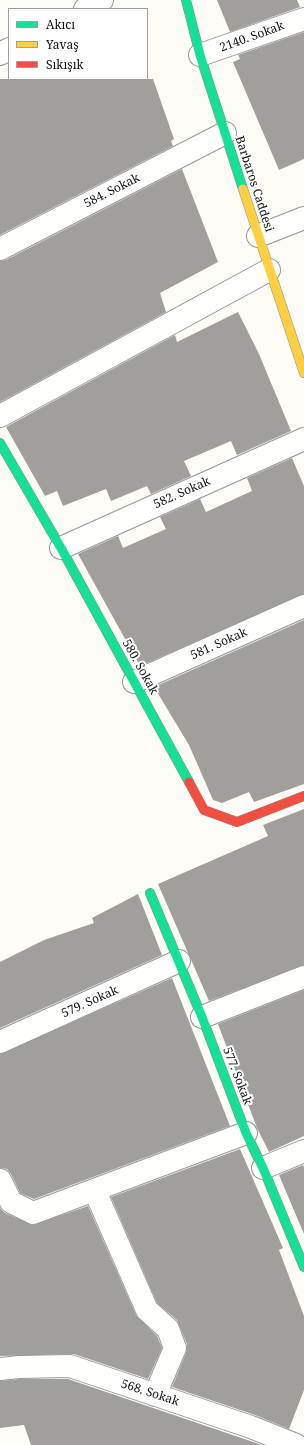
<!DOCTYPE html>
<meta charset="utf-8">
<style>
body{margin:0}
#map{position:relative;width:304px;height:1445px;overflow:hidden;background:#fdfcf7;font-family:"Noto Serif",serif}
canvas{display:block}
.legend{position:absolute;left:8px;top:8px;width:140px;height:72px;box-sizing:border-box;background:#fff;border:1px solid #a0a0a0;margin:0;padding:5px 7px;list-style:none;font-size:12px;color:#111}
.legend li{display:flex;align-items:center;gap:8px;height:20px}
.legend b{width:20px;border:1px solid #a0a0a0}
</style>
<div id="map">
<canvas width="304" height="1445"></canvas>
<ul class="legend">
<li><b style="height:5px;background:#16e098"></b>Akıcı</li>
<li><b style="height:5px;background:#ffcf43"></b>Yavaş</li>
<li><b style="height:5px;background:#f24e42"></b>Sıkışık</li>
</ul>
</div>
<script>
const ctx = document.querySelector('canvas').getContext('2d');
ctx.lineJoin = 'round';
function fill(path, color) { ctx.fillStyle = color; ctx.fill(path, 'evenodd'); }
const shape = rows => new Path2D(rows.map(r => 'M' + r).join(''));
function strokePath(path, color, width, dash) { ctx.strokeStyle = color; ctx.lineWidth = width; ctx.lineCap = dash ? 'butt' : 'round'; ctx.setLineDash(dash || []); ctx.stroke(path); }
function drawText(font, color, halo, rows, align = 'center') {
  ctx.font = font + ' "Noto Serif",serif'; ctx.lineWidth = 4; ctx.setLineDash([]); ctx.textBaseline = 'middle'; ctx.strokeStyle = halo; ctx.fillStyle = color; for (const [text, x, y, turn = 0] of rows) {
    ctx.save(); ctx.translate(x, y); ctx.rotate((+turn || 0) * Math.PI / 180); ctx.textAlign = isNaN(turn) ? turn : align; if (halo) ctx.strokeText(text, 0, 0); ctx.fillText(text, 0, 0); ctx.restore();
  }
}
fill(shape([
 [217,0,297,0,300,7,230,32],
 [304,32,304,159,279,170,233,62,240,59,238,55],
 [0,79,153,79,174,139,171,141,173,146,0,235],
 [182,169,218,262,160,293,166,312,0,402,0,261,6,260],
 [238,312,259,354,291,431,237,455,231,441,184,461,191,476,151,494,147,486,111,501,106,489,63,506,57,491,45,496,6,427,175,335,177,342],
 [292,458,304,486,304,594,140,666,78,554,118,536,123,548,166,529,160,517,200,499,206,512,252,491,247,478],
 [304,620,304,784,254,802,249,792,222,803,213,800,189,745,154,687],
 [304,809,304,965,209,1001,158,884,268,836,263,825],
 [138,894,162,955,0,1028,0,962,44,940,94,923,92,918],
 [172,978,230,1126,34,1199,20,1193,11,1174,7,1169,0,1168,0,1054],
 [304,990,304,1136,269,1152,257,1128,218,1024],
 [240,1149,283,1248,279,1250,304,1316,304,1390,289,1429,255,1415,172,1387,186,1353,187,1344,177,1320,157,1303,111,1197],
 [303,1165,304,1167,304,1234,279,1175],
 [88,1206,136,1315,157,1336,162,1348,148,1379,74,1354,0,1356,0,1208,5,1213,33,1225],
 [20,1379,68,1379,262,1445,31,1445,24,1425,0,1428,0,1381]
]), '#a19f9c');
const street = shape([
 [85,9,102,0],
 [0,54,9,49],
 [200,55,304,19],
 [258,236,304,218],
 [0,249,225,133],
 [0,416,269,270],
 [61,548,304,439],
 [134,682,304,606],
 [202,1017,304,977],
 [0,1042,179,961],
 [263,1168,304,1151],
 [0,1180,11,1202,33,1213,246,1133],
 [95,1191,147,1310,168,1329,175,1348,155,1395],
 [0,1369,19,1367,70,1366,251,1427,296,1445]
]);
const fast = shape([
 [186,0,200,55,243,189],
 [0,443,61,548,189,782],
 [150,893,202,1017,246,1133,263,1168,304,1267]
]);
const slow = shape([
 [243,189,304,373]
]);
const jam = shape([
 [189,782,204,810,237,822,304,796]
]);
strokePath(street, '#979795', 24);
strokePath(fast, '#8e8d8b', 10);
strokePath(slow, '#8e8d8b', 10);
strokePath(jam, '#8e8d8b', 10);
strokePath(street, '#fffffe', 22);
strokePath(fast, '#16e098', 9);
strokePath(slow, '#ffcf43', 9);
strokePath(jam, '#f24e42', 9);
drawText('12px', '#111', '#fff', [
 ["2140. Sokak",252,37,-20],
 ["Barbaros Caddesi",254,184,72],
 ["584. Sokak",112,191,-27],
 ["582. Sokak",182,493,-24],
 ["581. Sokak",219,644,-24],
 ["580. Sokak",140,667,61],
 ["579. Sokak",90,1002,-24],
 ["577. Sokak",237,1076,69],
 ["568. Sokak",150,1393,18]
]);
</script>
